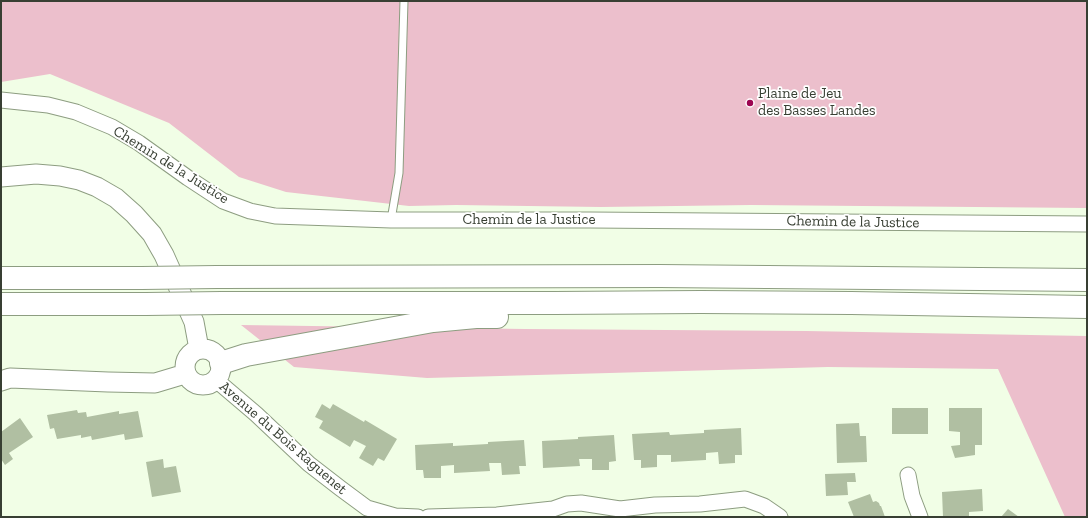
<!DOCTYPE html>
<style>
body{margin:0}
#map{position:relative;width:1088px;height:518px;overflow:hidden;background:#f1fee6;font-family:"Zilla Slab",serif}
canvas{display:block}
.frame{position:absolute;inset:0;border:2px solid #383f33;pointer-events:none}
</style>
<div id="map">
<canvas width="1088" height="518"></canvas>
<div class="frame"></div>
</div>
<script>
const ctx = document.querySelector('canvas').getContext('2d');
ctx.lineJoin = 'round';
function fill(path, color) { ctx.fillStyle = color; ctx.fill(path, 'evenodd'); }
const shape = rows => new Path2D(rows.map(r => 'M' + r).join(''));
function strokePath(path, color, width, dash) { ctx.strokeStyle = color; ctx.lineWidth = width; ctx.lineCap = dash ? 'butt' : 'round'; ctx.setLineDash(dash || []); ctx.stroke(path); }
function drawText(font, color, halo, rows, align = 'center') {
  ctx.font = font + ' "Zilla Slab",serif'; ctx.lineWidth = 3.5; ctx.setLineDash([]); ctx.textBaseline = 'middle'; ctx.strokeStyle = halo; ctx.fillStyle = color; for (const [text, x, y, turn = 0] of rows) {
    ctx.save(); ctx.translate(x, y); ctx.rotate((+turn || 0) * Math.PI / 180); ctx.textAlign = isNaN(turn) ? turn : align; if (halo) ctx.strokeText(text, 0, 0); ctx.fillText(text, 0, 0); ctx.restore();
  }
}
fill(shape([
 [1,1,1087,1,1087,208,751,205,601,207,456,205,409,206,286,192,239,177,169,123,50,74,1,82],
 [241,325,525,329,806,331,1087,336,1087,517,1065,517,998,369,828,367,427,378,294,367]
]), '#ecbfcc');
fill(shape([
 [322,404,330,409,333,404,364,422,365,420,397,439,384,461,378,458,373,466,359,458,366,446,354,440,350,447,319,428,323,421,315,417],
 [892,408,928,408,928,434,892,434],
 [949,408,982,408,982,445,975,445,975,455,955,458,951,446,960,445,960,432,949,431],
 [77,410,78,413,86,412,87,417,119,411,119,414,138,411,143,437,125,440,124,434,92,440,91,436,81,438,81,435,57,439,54,428,50,429,47,415],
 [20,418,33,437,9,453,13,459,5,465,1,459,1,432],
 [859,423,860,436,866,436,867,462,837,463,836,424],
 [741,428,742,455,735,455,735,463,719,464,718,452,706,453,706,460,671,462,671,455,657,455,657,467,641,468,641,460,634,460,632,434,669,432,670,435,704,433,704,430],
 [614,435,616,461,609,462,609,470,592,470,592,459,579,459,580,466,543,468,542,441,578,439,578,437],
 [524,440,526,466,519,466,520,474,502,475,501,463,489,463,490,471,454,473,454,465,441,466,441,478,424,478,423,470,416,470,415,445,453,443,453,446,488,444,488,442],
 [163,459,164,468,176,466,181,492,152,497,146,462],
 [855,473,856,482,847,482,848,495,826,496,825,474],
 [982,489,983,511,969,512,969,517,943,517,942,492],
 [870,494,873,502,876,501,879,503,880,506,881,506,885,517,854,517,848,502],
 [1008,509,1019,517,1001,517]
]), '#b0bfa2');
const service = shape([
 [391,220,399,173,404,1]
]);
const minor = shape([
 [1,100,48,105,76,112,112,127,139,143,188,178,223,201,250,211,275,216,391,220,590,220,1087,224],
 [216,380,256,414,309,464,340,488,367,508,395,516,418,517],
 [908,475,912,496,920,517],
 [428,517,497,515,553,509,567,504,581,503,620,509,655,505,700,504,745,499,764,506,780,517]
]);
const tertiary = shape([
 [1,177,36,174,60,176,79,180,97,187,116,198,134,214,152,234,164,255,194,322,199,349],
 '185 367a18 18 0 1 1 36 0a18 18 0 1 1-36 0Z',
 [1,381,10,378,108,382,155,383,185,374]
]);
const trunk = shape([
 [217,277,660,276,1087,280],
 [1,278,142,278],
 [222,303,554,303,701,302,851,303,1087,307],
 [1,304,146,304],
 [221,363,246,355,433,321,476,317,497,317]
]);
strokePath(service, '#8d9d81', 9);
strokePath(minor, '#8d9d81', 17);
strokePath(tertiary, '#8d9d81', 21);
strokePath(trunk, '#8d9d81', 24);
strokePath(service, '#fff', 7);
strokePath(minor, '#fff', 15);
strokePath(tertiary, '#fff', 19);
strokePath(trunk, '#fff', 22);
const trunkBridge = shape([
 [142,278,217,277],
 [146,304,222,303]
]);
strokePath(trunkBridge, '#8d9d81', 24, []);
strokePath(trunkBridge, '#fff', 22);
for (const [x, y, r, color] of [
 [750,103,4,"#9c0551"]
]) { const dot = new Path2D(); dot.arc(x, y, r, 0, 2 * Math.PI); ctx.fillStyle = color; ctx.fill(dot); strokePath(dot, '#fff', 1.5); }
drawText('15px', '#383f33', '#fff', [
 ["Plaine de Jeu",758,94],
 ["des Basses Landes",758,111]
], 'left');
drawText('15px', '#383f33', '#fff', [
 ["Chemin de la Justice",171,165,32],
 ["Chemin de la Justice",529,220],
 ["Chemin de la Justice",853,222,1],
 ["Avenue du Bois Raguenet",283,438,41]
]);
</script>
